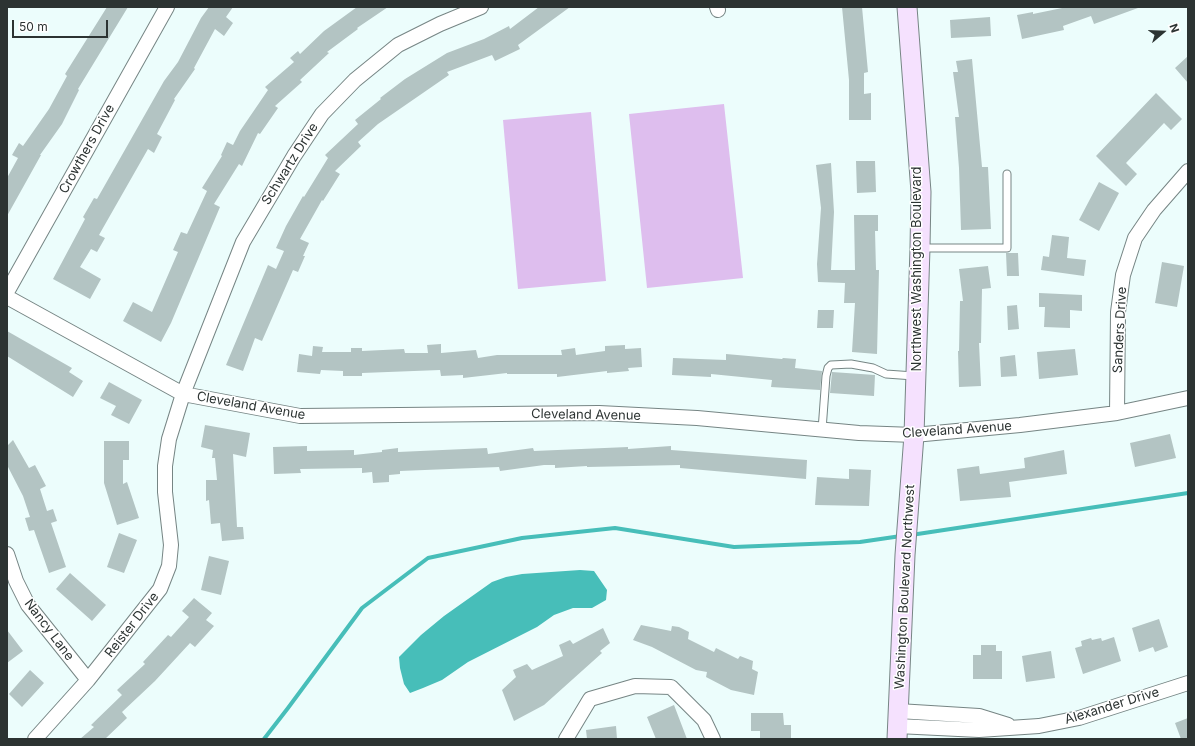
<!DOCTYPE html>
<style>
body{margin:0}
#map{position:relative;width:1195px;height:746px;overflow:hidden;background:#ecfdfc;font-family:Inter,sans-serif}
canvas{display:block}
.frame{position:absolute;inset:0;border:8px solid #2c3332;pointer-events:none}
.north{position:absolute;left:1143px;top:12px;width:40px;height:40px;-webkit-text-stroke:3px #fff;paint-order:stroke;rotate:71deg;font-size:11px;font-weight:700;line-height:16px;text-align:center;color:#2c3332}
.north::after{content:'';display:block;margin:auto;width:14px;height:18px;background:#2c3332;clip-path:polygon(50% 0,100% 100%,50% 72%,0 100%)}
.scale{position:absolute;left:12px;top:20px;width:96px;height:18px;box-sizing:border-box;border:2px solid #2c3332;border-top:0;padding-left:5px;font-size:12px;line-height:14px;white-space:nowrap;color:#2c3332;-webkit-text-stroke:3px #fff;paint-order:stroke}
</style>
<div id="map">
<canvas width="1195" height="746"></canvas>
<div class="frame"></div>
<div class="north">N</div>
<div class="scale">50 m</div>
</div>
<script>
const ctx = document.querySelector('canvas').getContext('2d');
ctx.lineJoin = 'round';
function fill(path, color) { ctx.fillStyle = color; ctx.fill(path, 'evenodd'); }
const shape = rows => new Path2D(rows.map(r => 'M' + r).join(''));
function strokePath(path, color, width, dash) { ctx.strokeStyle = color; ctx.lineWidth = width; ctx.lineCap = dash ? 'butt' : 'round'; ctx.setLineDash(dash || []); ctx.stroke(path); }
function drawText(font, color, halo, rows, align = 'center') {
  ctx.font = font + ' Inter,sans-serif'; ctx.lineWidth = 3; ctx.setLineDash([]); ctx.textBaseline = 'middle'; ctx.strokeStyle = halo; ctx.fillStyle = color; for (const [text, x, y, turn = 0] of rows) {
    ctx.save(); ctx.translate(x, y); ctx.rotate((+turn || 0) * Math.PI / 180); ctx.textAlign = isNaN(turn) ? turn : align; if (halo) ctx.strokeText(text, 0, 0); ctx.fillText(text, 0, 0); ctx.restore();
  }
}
fill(shape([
 [724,104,743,278,647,288,629,114],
 [591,112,606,281,518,289,503,120]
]), '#debeee');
fill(shape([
 [580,570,594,571,607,590,606,600,592,608,573,608,554,615,537,627,468,662,442,680,423,688,410,693,404,684,400,668,399,657,421,635,444,616,492,582,506,577,522,574]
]), '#47beb9');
strokePath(shape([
 [911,535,1188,493],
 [264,739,288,708,362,608,428,558,522,538,615,528,734,547,860,542,901,536]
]), '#47beb9', 4);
fill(shape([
 [107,7,128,7,78,89,79,90,62,124,40,155,41,155,7,216,7,178,18,158,12,155,19,143,23,146,49,109,67,76,65,74],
 [209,7,233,7,226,17,233,23,224,36,215,29,194,68,195,69,174,99,175,100,157,134,162,137,154,153,148,149,99,235,105,238,97,252,91,249,80,267,101,279,90,299,53,279,85,219,83,217,94,198,97,199,164,81,178,62,201,18],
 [357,7,388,7,357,28,358,29,327,52,329,53,300,80,302,82,275,106,278,108,260,134,258,133,242,166,239,164,214,204,220,207,171,323,161,342,123,321,133,302,152,312,178,252,173,250,181,232,187,234,207,191,202,188,222,156,221,155,227,142,233,145,240,131,268,90,265,87,294,62,290,58,298,51,300,54,324,31],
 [539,7,570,7,518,45,520,49,495,61,492,55,447,72,449,75,378,124,358,142,361,146,335,171,340,174,323,201,322,200,300,239,309,243,303,256,305,256,298,272,293,270,262,341,255,338,243,371,226,365,268,265,276,269,284,251,276,248,286,226,303,196,304,197,328,158,325,155,358,124,355,120,381,99,380,98,405,79,447,53,484,39,509,26,510,29],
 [842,7,862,7,868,72,864,73,864,94,871,93,871,120,849,120,849,80],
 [1067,7,1138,7,1138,8,1094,24,1091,16,1063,26,1064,30,1022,39,1017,15,1033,12,1033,14],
 [990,17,991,36,951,38,950,20],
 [1188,56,1188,83,1175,68],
 [972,59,982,167,988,167,991,229,961,230,959,168,955,117,959,117,953,72,958,72,956,61],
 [1156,93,1182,119,1171,130,1164,123,1126,163,1137,174,1126,186,1096,156],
 [856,161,875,161,876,192,857,193],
 [831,163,834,212,831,270,855,270,854,215,878,215,878,231,875,231,876,270,879,270,877,354,852,352,855,303,844,303,845,283,818,282,817,264,821,208,816,165],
 [1099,182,1119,193,1099,231,1079,220],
 [1052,235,1069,237,1067,258,1086,260,1084,276,1041,270,1043,256,1049,257],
 [1006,253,1018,253,1019,276,1007,276],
 [1162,262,1184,266,1177,307,1155,303],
 [988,266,991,288,982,289,981,343,979,343,981,386,959,387,958,351,959,351,960,301,963,301,959,269],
 [1039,293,1082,295,1082,311,1070,310,1070,328,1044,327,1045,307,1039,307],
 [1017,305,1019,329,1008,330,1007,306],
 [818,310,834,310,833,328,817,328],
 [7,331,72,368,69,372,83,381,73,397,7,356],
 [441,344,441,353,476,350,478,358,497,355,562,355,561,350,575,348,576,355,605,351,605,346,625,345,625,349,641,348,642,367,628,368,629,371,607,373,607,371,557,377,557,374,507,374,507,373,463,378,463,375,441,376,440,370,362,373,362,376,343,376,343,371,321,370,320,374,297,372,299,354,312,356,313,346,323,347,322,352,351,352,351,348,362,348,362,351,404,349,405,353,428,353,427,345],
 [1075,349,1078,375,1039,379,1037,352],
 [726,354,782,359,783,358,796,359,795,368,822,371,820,390,771,387,772,380,711,374,711,377,672,375,673,358,726,360],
 [1015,355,1017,376,1001,377,1000,357],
 [832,372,875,375,874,396,830,393],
 [109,382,142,400,129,424,111,415,116,406,100,398],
 [205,425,250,433,246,457,233,454,237,527,243,527,244,539,222,541,220,523,211,524,209,500,206,501,206,480,217,480,215,458,212,458,213,450,201,447],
 [1170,434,1176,458,1135,467,1130,443],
 [13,440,29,468,35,465,46,486,40,489,47,511,53,509,57,521,51,523,66,567,49,573,34,530,29,531,25,518,30,517,23,496,7,465,7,446],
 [104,441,129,441,129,460,123,460,123,484,127,482,139,518,117,525,104,483],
 [307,446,307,451,354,450,354,455,382,452,382,450,398,448,398,452,487,448,488,454,533,448,534,451,628,447,628,449,671,446,671,450,807,460,806,479,680,468,680,465,587,467,587,466,555,468,555,465,544,465,500,471,499,467,400,471,400,474,389,475,389,482,373,483,372,472,362,473,362,468,300,469,301,473,274,474,273,447],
 [1064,450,1067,474,1009,482,1011,497,960,501,957,469,979,466,980,474,1025,468,1024,458],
 [849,469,871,470,869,506,815,505,817,477,849,479],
 [119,533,137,540,124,573,107,567],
 [209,556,229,561,221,595,201,590],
 [70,573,106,605,92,621,56,589],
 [194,598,212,613,206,620,214,626,195,647,190,643,155,681,122,712,127,718,105,739,80,739,94,727,91,725,122,695,117,690,145,664,143,662,168,635,171,637,189,617,182,611],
 [1159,619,1168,647,1155,652,1153,647,1139,652,1132,628],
 [641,625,671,631,672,626,679,627,689,632,688,639,714,652,716,648,738,659,740,656,753,661,752,669,758,672,754,695,731,690,706,677,707,672,696,670,652,647,633,640],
 [603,628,610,643,600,651,602,653,544,705,514,721,502,690,516,677,513,670,527,664,532,670,563,656,559,645,570,640,573,644],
 [7,630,23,651,7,663],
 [1114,637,1121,661,1083,674,1075,648,1082,646,1081,641,1091,638,1092,640,1101,638,1102,641],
 [981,645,996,645,996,651,1002,651,1002,679,973,679,973,655,981,655],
 [1051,651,1055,678,1026,682,1022,656],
 [30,670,44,683,22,707,9,694],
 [674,705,687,739,656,739,647,717],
 [751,713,783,713,784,725,791,725,791,739,760,739,760,731,751,731],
 [1188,718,1188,739,1181,739,1175,723],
 [616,726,617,739,587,739,586,730]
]), '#b3c4c3');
const lane = shape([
 [920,248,1007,248,1007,174],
 [822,430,826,376,828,368,831,365,851,364,873,368,886,374,914,376]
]);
const street = shape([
 [717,7,718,10],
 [7,292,167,7],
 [7,297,183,394,300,416,599,413,697,418,859,433,914,435,1020,425,1117,413,1188,398],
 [1117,413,1118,312,1123,275,1135,238,1154,210,1188,171],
 [7,554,16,581,28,605,88,680],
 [898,711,979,716,1008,725],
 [897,726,979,730,1039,726,1079,718,1188,683],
 [35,739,88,680,160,589,169,566,171,545,165,492,165,466,169,439,183,394,243,242,294,156,322,114,355,80,398,45,440,24,481,7],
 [566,739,590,699,635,686,671,687,704,720,713,739]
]);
const secondary = shape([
 [897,739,905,555,914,435,920,248,921,192,907,7]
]);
strokePath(lane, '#768584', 9);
strokePath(street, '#768584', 16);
strokePath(secondary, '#768584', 21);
strokePath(lane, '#fff', 7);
strokePath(street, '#fff', 14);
strokePath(secondary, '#f5e1fe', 19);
drawText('13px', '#2c3332', '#fff', [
 ["Crowthers Drive",87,149,-61],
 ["Schwartz Drive",290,164,-58],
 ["Northwest Washington Boulevard",917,269,-90],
 ["Sanders Drive",1120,330,-87],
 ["Cleveland Avenue",251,406,10],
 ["Cleveland Avenue",586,415,1],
 ["Cleveland Avenue",957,430,-4],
 ["Washington Boulevard Northwest",905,587,-87],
 ["Reister Drive",132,625,-52],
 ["Nancy Lane",49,630,53],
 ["Alexander Drive",1112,706,-17]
]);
</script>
